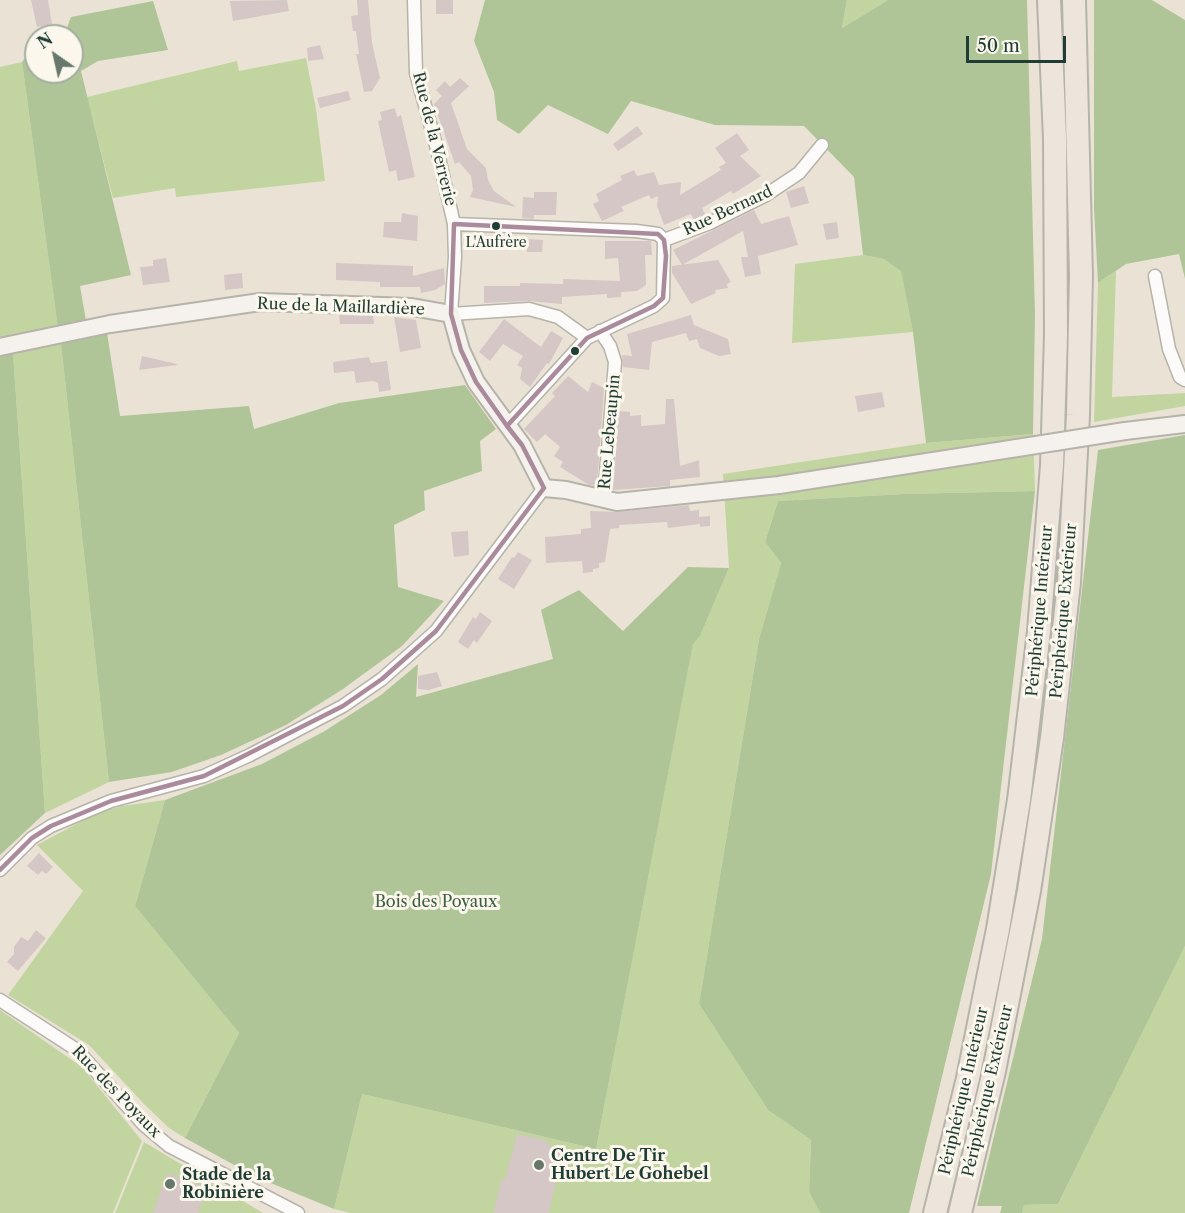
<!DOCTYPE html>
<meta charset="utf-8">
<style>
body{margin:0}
#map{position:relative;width:1185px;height:1213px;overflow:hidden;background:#eae3d5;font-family:"Libre Caslon Text",serif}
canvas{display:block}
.north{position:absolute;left:24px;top:24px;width:60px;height:60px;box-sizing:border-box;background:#fbf7ec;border:2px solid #a3ada2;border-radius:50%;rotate:326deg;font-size:16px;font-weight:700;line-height:24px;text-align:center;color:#1f3d34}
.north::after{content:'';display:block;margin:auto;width:21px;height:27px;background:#66776c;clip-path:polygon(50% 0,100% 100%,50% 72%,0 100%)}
.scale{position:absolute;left:966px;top:36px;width:100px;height:27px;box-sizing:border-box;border:3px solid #1f3d34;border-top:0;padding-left:8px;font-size:18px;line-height:21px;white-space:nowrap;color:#1f3d34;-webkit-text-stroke:4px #fbf7ec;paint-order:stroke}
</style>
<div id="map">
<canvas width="1185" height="1213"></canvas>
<div class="north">N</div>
<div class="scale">50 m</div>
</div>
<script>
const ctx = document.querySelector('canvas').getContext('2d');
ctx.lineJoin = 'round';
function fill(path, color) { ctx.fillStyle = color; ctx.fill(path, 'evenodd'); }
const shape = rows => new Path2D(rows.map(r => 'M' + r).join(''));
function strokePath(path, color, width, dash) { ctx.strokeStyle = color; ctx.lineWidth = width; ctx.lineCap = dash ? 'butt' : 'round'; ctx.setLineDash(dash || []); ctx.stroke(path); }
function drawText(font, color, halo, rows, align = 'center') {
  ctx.font = font + ' "Libre Caslon Text",serif'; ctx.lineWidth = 6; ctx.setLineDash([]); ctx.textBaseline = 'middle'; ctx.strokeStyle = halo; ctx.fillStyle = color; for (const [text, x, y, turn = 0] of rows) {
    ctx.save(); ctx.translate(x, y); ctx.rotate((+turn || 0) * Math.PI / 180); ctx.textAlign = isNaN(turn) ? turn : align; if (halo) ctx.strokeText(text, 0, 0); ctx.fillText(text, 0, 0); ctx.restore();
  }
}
fill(shape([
 [847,0,888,0,842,28],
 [306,58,316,109,325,181,176,197,175,188,113,198,87,97,237,61,239,71],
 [22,62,58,329,0,341,0,67],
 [863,255,884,259,901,270,913,332,792,343,795,264],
 [1116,271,1112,397,1185,393,1185,406,1094,422,1098,283],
 [61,344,109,782,45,813,13,353],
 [1033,434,1035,491,903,494,778,501,765,542,781,563,759,639,699,1004,768,1110,811,1140,809,1192,820,1213,350,1213,334,1209,362,1094,596,1149,693,643,700,636,729,568,723,474,926,443],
 [165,800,135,906,239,1033,185,1138,169,1128,145,1105,89,1045,8,995,83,891,37,845,95,814,122,806],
 [1185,946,1185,1213,1022,1213,1024,1205,1058,1204],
 [0,1010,82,1067,142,1141,113,1213,0,1213],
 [144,1142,263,1213,115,1213]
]), '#c2d49f');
fill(shape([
 [485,0,847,0,842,28,888,0,1027,0,1035,315,1033,434,926,443,913,332,901,271,884,259,863,255,854,177,804,126,715,125,631,101,608,134,548,105,519,134,497,120,494,92,474,41],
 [1094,0,1152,0,1185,20,1185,279,1179,254,1126,264,1098,283,1094,208],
 [153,1,168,50,98,61,81,71,131,275,80,286,86,321,58,329,22,62,36,43,36,72,72,72,72,36,58,36,65,33,71,17],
 [107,333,120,416,249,406,254,429,339,403,465,385,496,429,480,441,482,471,424,491,425,510,394,525,398,587,444,601,402,646,343,689,286,725,221,755,172,772,109,782,61,344],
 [13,353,45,813,0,855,0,356],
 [1185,435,1185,946,1058,1204,1024,1205,1022,1213,1000,1213,1002,1206,977,1206,1042,939,1098,450],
 [1035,491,991,874,909,1213,820,1213,809,1192,811,1140,768,1110,699,1004,759,639,781,563,765,542,778,501,903,494],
 [688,567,729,568,700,636,693,644,596,1149,362,1094,334,1209,256,1177,185,1138,239,1033,135,906,165,800,262,764,323,732,381,695,418,664,416,697,553,659,541,610,579,590,623,631]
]), '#b0c597');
fill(shape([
 [31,0,48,0,52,24,37,27],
 [287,0,289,11,233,21,230,1],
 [357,0,368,0,372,43,380,78,372,91,364,92,356,54,359,54,356,31,353,31,351,16,358,15],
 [436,0,453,0,453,14,436,14],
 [320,45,324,59,308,61,307,48],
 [460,78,469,86,451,103,467,149,486,168,488,180,494,191,516,207,470,197,473,190,471,176,459,162,455,164,434,104,442,96,436,90,445,81,450,87],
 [348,91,351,100,320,108,317,98],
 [395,108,397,117,401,115,415,177,398,181,396,170,389,172,378,121,382,120,380,112],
 [637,126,643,134,618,151,613,144],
 [737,133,749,150,740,156,761,176,733,194,731,191,702,208,706,216,694,220,691,214,664,225,657,206,658,196,651,199,649,195,621,207,624,211,602,221,593,204,599,201,596,194,622,180,620,176,634,170,637,176,654,172,659,185,681,182,680,195,721,170,719,167,726,163,715,148],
 [804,186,809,203,791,208,786,192],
 [534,192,557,192,556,215,534,215,534,219,522,218,523,197,534,198],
 [754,210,761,224,789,216,798,245,758,256,761,274,745,277,741,257,748,257,743,231,682,265,673,250],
 [402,213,418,216,417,241,383,237,384,222,401,222],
 [837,222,839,238,826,240,823,224],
 [527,239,543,240,542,252,527,252],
 [605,241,651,241,652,255,645,255,646,285,637,291,621,292,621,297,607,298,607,294,562,297,562,304,528,301,484,303,484,286,520,286,520,283,563,284,563,279,620,281,618,258,605,259],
 [166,258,170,282,143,285,140,267,153,266,153,260],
 [718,260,731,282,727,284,728,288,715,290,716,293,691,304,672,273,672,266],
 [336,263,413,266,413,276,444,268,445,284,435,290,421,293,420,287,380,287,380,282,336,280],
 [242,273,243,288,225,290,224,275],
 [339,315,373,316,374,324,340,324],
 [691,315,694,325,728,339,731,354,719,356,700,348,697,339,689,341,686,333,652,342,649,370,623,367,622,355,632,356,627,334],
 [394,317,416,320,421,348,400,352],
 [504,319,541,347,551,331,563,338,549,364,547,363,530,387,520,379,522,368,517,365,523,356,503,344,490,361,479,352],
 [142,356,177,364,177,365,139,370],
 [369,357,371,363,387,361,391,390,379,392,378,383,373,381,356,383,354,371,334,373,333,362],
 [568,376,588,392,592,382,604,388,597,486,589,485,560,467,563,462,554,456,560,447,545,434,537,442,524,429,555,396,552,393],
 [882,392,885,407,858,412,855,396],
 [666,399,674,399,680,466,699,460,700,477,670,480,670,486,613,490,619,411,630,412,630,416,641,415,641,426,665,424],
 [689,505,690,511,699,510,699,517,710,516,710,526,700,527,700,524,668,528,667,522,619,525,619,528,610,529,605,562,599,563,599,568,593,569,593,572,583,573,582,561,546,563,545,537,581,534,581,529,591,528,590,511,618,512],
 [468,531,469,555,454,557,451,532],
 [518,552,532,560,514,589,498,579,512,557,514,558],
 [480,612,492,621,477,643,474,640,468,649,458,642,473,617,476,619],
 [437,672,442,686,429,690,418,689,418,676],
 [39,853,53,867,46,874,42,871,38,875,27,866],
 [36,930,46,938,18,971,7,962,14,954,14,947,21,937,28,941],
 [517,1134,548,1141,547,1145,572,1151,564,1183,556,1181,549,1213,494,1213,501,1179,505,1180],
 [167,1173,207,1188,198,1213,153,1213]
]), '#d4c7c5');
const street = shape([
 [414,0,416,73,436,145,454,224,455,257,451,314,529,309,558,317,587,338],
 [454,224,636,231,658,234,664,240],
 [664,240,710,223,766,195,799,173,822,145],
 [1155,276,1169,349,1180,377,1185,380],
 [600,331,610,346,615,362,604,500],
 [507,426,587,338,654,306,663,298,664,240],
 [0,870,32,838,51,826,111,801,204,776,250,755,343,706,382,679,436,631,544,488],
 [0,1000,77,1050,144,1125,169,1146,298,1213]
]);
const secondary = shape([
 [0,347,110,324,260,302,412,307,451,314,461,350,476,382,522,445,544,488,566,490,617,502,779,485,1017,448],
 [1125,431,1185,424]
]);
const highway = shape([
 [935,1213,968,1078,998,929,1019,800,1039,631,1052,465,1056,335,1055,139,1049,0],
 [960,1213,994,1071,1029,891,1052,738,1069,582,1078,415,1081,275,1074,0]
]);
strokePath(street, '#b5b3aa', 15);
strokePath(secondary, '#b5b3aa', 20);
strokePath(highway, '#b5b3aa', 26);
strokePath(street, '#fcfbf9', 12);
strokePath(secondary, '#f5f2ee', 16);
strokePath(highway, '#ede5dc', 22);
const secondaryBridge = shape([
 [1017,448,1125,431]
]);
strokePath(secondaryBridge, '#b5b3aa', 20, []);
strokePath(secondaryBridge, '#f5f2ee', 16);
strokePath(shape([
 [454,224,658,234,664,240,666,256,663,298,654,306,587,338,507,426,476,382,461,350,451,314,454,224],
 [507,426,522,445,544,488],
 [0,870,32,838,51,826,111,801,204,776,343,706,382,679,436,631,544,488]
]), '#aa8b9b', 4.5);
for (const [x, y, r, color] of [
 [496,226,5,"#1f3d34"],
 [575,351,5,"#1f3d34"],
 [539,1165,6,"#66776c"],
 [170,1184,6,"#66776c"]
]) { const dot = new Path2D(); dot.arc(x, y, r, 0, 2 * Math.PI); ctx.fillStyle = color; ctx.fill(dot); strokePath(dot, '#fbf7ec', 2); }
drawText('14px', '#1f3d34', '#fbf7ec', [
 ["L'Aufrère",496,243]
]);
drawText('16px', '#1f3d34', '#fbf7ec', [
 ["Rue de la Verrerie",434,139,76],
 ["Rue Bernard",728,211,-25],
 ["Rue de la Maillardière",341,307,2],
 ["Rue Lebeaupin",610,432,-85],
 ["Périphérique Intérieur",1040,611,-85],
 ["Périphérique Extérieur",1064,611,-85],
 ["Périphérique Intérieur",964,1091,-77],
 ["Périphérique Extérieur",988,1091,-77],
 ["Rue des Poyaux",116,1092,46]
]);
drawText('16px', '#406044', '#fbf7ec', [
 ["Bois des Poyaux",436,902]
]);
drawText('bold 16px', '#1f3d34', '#fbf7ec', [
 ["Centre De Tir",551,1156],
 ["Hubert Le Gohebel",551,1174],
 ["Stade de la",182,1175],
 ["Robinière",182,1193]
], 'left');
</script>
